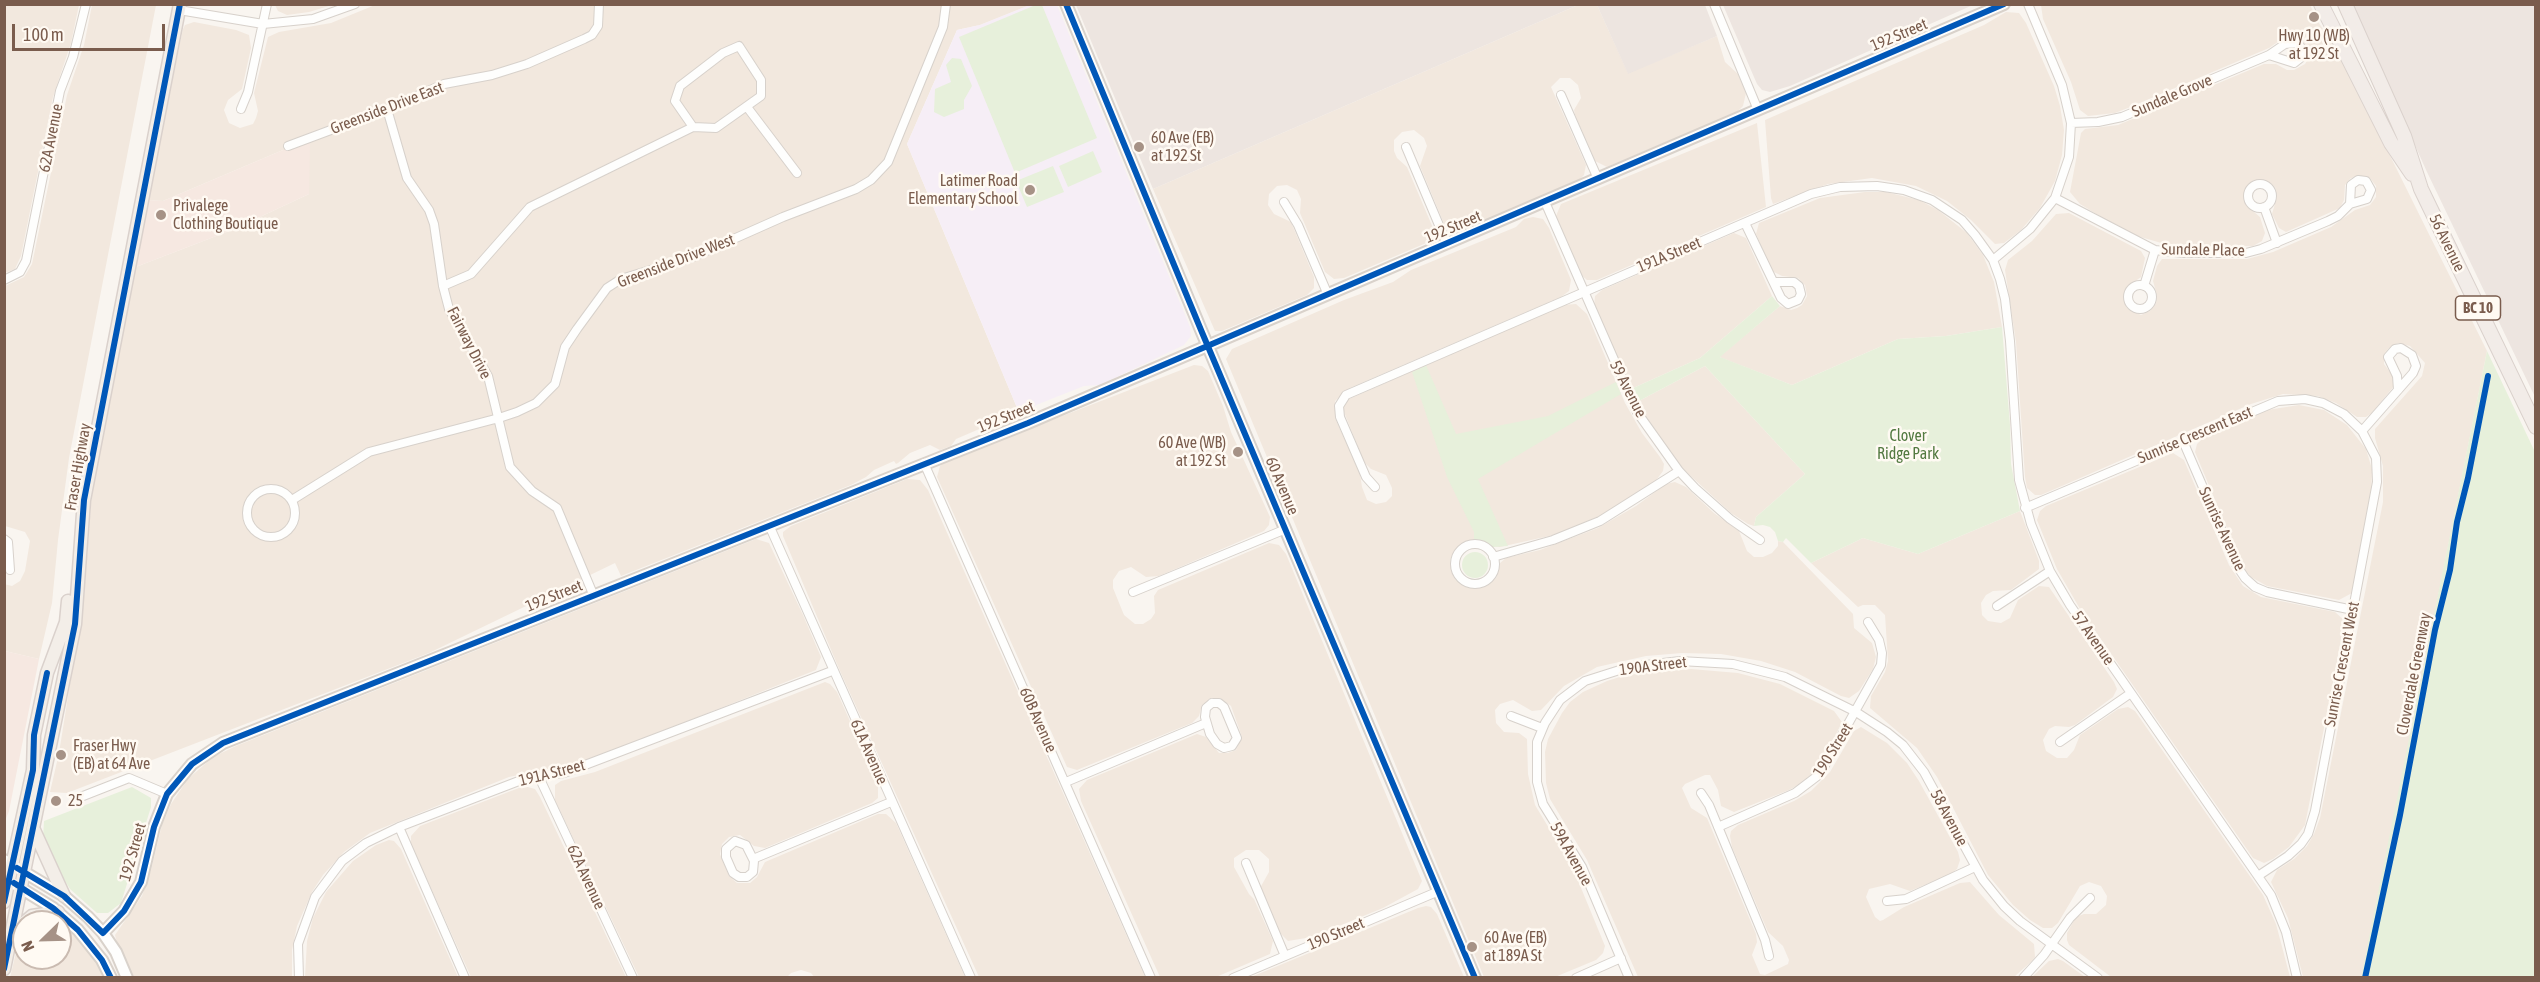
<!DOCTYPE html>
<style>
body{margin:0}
#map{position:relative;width:2540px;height:982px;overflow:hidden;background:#f9f5f0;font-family:"Asap Condensed",sans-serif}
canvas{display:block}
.frame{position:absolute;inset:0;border:6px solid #7a5c4d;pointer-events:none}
.north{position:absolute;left:12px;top:910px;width:60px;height:60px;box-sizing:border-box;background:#fffaf3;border:2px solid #cabbb1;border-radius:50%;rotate:247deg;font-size:16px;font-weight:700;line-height:24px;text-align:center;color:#7a5c4d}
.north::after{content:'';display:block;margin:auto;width:21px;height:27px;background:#a69286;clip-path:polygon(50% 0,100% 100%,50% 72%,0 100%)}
.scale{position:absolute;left:12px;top:24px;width:153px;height:27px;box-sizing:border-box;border:3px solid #7a5c4d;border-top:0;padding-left:8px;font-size:18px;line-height:21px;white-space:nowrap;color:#7a5c4d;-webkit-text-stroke:4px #fffaf3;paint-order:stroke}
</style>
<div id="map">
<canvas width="2540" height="982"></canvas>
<div class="frame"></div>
<div class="north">N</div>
<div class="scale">100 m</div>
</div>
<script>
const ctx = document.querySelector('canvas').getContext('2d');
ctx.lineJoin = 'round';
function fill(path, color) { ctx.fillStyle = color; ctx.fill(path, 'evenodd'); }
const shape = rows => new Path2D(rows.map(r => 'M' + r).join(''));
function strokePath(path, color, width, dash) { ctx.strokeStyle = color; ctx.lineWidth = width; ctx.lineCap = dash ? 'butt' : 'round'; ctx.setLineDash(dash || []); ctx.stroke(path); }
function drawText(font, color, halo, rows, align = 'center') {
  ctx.font = font + ' "Asap Condensed",sans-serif'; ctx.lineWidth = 5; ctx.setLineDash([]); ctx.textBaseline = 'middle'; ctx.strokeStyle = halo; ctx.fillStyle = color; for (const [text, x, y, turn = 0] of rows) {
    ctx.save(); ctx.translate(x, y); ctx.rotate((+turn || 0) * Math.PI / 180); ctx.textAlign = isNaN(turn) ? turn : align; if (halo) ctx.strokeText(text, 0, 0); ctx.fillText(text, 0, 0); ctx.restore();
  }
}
fill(shape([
 [5,4,79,5,71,43,53,97,21,256,15,269,5,273],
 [92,5,156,5,69,458,58,540,52,603,39,659,5,651,4,584,12,586,20,581,25,571,30,541,25,532,5,526,5,286,24,277,32,264,67,95,84,45],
 [275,5,275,4,332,5,309,12,287,15,278,11],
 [375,5,1030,5,980,25,957,30,907,144,1020,415,1012,415,956,439,951,446,940,450,930,445,910,453,898,463,896,464,894,461,874,470,866,477,851,485,621,576,615,563,429,653,67,793,50,792,59,753,84,596,93,477,133,268,232,230,309,194,283,150,163,201,147,200,183,29,185,25,194,22,236,30,249,35,251,48,242,89,228,100,224,110,229,123,240,128,253,124,256,118,258,111,254,93,268,37,279,32,331,23],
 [1578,5,1597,5,1628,73,1717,36,1725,62,1738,74,1746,93,1743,106,1737,112,1607,167,1595,161,1575,115,1574,110,1581,98,1578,85,1570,78,1560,78,1551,87,1586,165,1584,175,1579,180,1457,232,1445,226,1420,166,1427,146,1424,138,1414,130,1402,132,1394,140,1394,151,1397,158,1407,167,1433,228,1434,236,1431,241,1344,278,1334,279,1325,272,1300,213,1301,199,1297,190,1287,185,1277,186,1269,194,1268,205,1274,214,1291,222,1314,277,1314,288,1307,295,1222,331,1215,331,1153,189],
 [2041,5,2310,5,2319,23,2340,55,2487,351,2362,977,2303,977,2288,918,2271,882,2277,870,2294,859,2307,846,2314,834,2320,818,2383,502,2383,466,2375,438,2375,429,2422,376,2425,363,2410,346,2398,343,2388,349,2384,354,2384,364,2393,376,2394,386,2372,413,2366,417,2357,417,2336,403,2318,396,2283,394,2251,404,2041,495,2035,495,2027,488,2025,477,2016,342,2005,270,2008,260,2032,241,2056,214,2069,213,2141,251,2145,258,2141,277,2126,288,2124,297,2127,308,2141,315,2150,311,2156,304,2157,295,2153,281,2157,266,2162,259,2247,259,2273,252,2331,227,2355,210,2370,205,2376,197,2376,186,2370,178,2365,176,2351,178,2345,185,2344,200,2340,208,2286,232,2279,228,2272,214,2277,197,2275,187,2265,180,2254,180,2246,188,2244,198,2248,207,2260,217,2265,233,2262,241,2253,246,2175,247,2127,233,2080,204,2070,192,2081,133,2085,129,2118,125,2264,64,2276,64,2287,70,2294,70,2305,64,2308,59,2306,46,2296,37,2282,39,2269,48,2128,108,2115,113,2088,116,2080,110,2071,82,2043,19],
 [2006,12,2019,13,2026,23,2054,86,2060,106,2064,130,2062,155,2055,181,2040,208,2021,230,2004,243,1995,244,1971,220,1947,201,1916,186,1872,178,1828,184,1773,204,1771,198,1765,120,1984,25],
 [1757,123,1766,207,1597,280,1587,280,1579,273,1556,216,1561,204],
 [1865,192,1886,192,1919,200,1938,210,1967,233,1983,255,1994,282,2002,327,1946,336,1898,339,1792,385,1719,357,1780,306,1791,310,1797,308,1802,305,1807,296,1805,285,1798,278,1782,276,1772,271,1756,234,1759,223,1820,198],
 [1533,217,1543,219,1549,228,1571,280,1569,291,1561,297,1350,388,1335,401,1335,418,1360,474,1362,487,1367,500,1376,504,1386,502,1392,496,1392,488,1386,475,1371,469,1364,462,1344,412,1344,405,1349,399,1563,305,1576,304,1587,314,1625,403,1642,433,1660,457,1664,464,1663,471,1654,483,1604,514,1558,534,1500,547,1488,546,1477,541,1463,544,1452,555,1450,560,1455,579,1465,587,1484,586,1496,578,1500,563,1506,558,1540,550,1598,528,1636,506,1666,484,1675,482,1686,487,1714,513,1739,531,1747,551,1754,557,1763,557,1772,553,1778,546,1778,541,1783,542,1853,614,1854,628,1872,643,1876,657,1873,669,1859,691,1849,698,1841,696,1795,672,1761,661,1721,654,1682,653,1646,656,1597,667,1564,686,1541,710,1532,711,1513,700,1500,704,1495,710,1496,723,1504,732,1519,733,1527,739,1528,774,1535,805,1572,866,1605,946,1603,953,1596,960,1555,977,1484,977,1226,359,1232,349,1344,300,1393,282,1411,270,1516,227,1524,219],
 [1734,233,1746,238,1772,296,1700,358,1631,389,1594,306,1595,296,1602,290],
 [1194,365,1202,366,1208,371,1223,406,1231,432,1270,517,1269,525,1264,531,1159,576,1146,577,1131,567,1119,571,1113,580,1113,588,1124,615,1135,624,1143,624,1151,619,1155,613,1154,596,1158,590,1269,543,1279,545,1286,554,1422,881,1418,889,1383,908,1312,937,1288,941,1280,933,1260,888,1269,872,1269,859,1259,850,1246,850,1234,858,1234,867,1249,894,1254,899,1273,941,1270,954,1216,977,1160,977,1081,801,1079,789,1087,780,1197,734,1206,737,1219,753,1228,753,1236,750,1242,737,1231,706,1220,698,1212,698,1202,705,1199,716,1192,723,1077,770,1067,767,937,477,940,466,946,461],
 [1705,366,1805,474,1756,517,1754,526,1748,524,1731,513,1682,468,1665,447,1637,402],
 [2299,405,2324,410,2347,425,2366,449,2372,469,2371,499,2352,593,2339,600,2267,586,2251,577,2243,567,2195,452,2197,444,2204,437,2267,410],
 [2173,453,2184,460,2229,565,2243,586,2261,597,2335,612,2345,621,2305,825,2289,847,2273,859,2264,863,2253,858,2080,609,2057,569,2037,520,2040,511,2046,506],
 [907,479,920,480,928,490,1145,977,979,977,840,671,783,536,783,532,791,526],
 [2020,511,2039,561,2039,569,2011,590,1993,591,1986,595,1981,603,1982,615,1988,621,2001,623,2010,618,2018,600,2039,586,2049,587,2114,682,2117,689,2113,697,2075,725,2069,727,2055,726,2049,729,2043,740,2046,751,2057,758,2067,758,2074,750,2080,735,2118,709,2128,707,2135,711,2263,895,2276,924,2290,977,2111,977,2069,945,2067,940,2067,933,2076,917,2084,914,2096,914,2106,905,2107,896,2101,886,2089,882,2080,886,2058,923,2052,928,2043,928,2030,920,2013,905,1988,875,1937,777,1917,748,1870,708,1871,696,1885,672,1888,661,1885,615,1875,605,1863,605,1858,607,1811,563,1863,538,1918,554],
 [756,539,769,543,803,615,821,657,816,670,590,760,509,777,370,833,344,852,323,875,312,892,297,926,292,950,292,977,134,977,117,943,115,935,142,896,151,870,162,825,171,804,188,779,213,757,236,746],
 [1691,669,1738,673,1780,684,1834,711,1842,722,1824,759,1816,770,1802,783,1789,790,1734,812,1721,806,1718,790,1710,775,1705,775,1685,784,1682,788,1691,808,1707,818,1756,934,1757,942,1752,955,1760,974,1765,975,1788,964,1789,960,1783,946,1768,932,1732,847,1730,836,1731,831,1738,825,1794,801,1811,791,1830,772,1854,731,1861,727,1887,743,1907,763,1919,781,1958,852,1960,860,1957,869,1951,874,1910,891,1890,884,1869,889,1866,897,1875,917,1880,921,1883,920,1904,907,1960,883,1970,882,1999,915,2034,944,2035,957,2033,960,2014,977,1638,977,1587,860,1550,799,1546,783,1545,752,1548,739,1562,713,1570,702,1583,692,1607,681,1626,675],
 [825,682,830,684,837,692,878,784,878,798,872,803,765,848,754,846,740,835,729,837,722,844,720,854,729,876,737,883,750,883,757,877,765,862,878,814,886,814,896,823,965,977,815,978,811,973,801,970,791,973,787,977,639,977,555,800,555,785,561,781,595,772],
 [524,786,535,789,540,797,626,977,471,977,411,844,411,836,420,826],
 [389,840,394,841,401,849,458,977,305,977,307,941,313,918,326,892,353,861,376,845],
 [1426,906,1431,907,1437,914,1464,977,1251,977,1418,908],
 [60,923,76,933,95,957,106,978,10,978,17,948,24,935,24,958,60,958],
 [2058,959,2063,961,2085,977,2032,977,2049,961]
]), '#f2e8de');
fill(shape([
 [310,143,309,194,232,230,133,268,147,200,163,201,283,150],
 [5,651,39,659,9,811,5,821]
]), '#f6e8e1');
fill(shape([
 [1076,5,1578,5,1153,189],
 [1597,5,1705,5,1717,36,1628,74],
 [1723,5,1973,5,1790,86,1770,92,1762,90,1757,84],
 [2352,5,2535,5,2535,397,2427,172]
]), '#ede5e0');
fill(shape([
 [1030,5,1057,5,1190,327,1191,336,1184,345,1100,385,1084,386,1036,405,1031,411,1020,415,907,144,957,30,980,25]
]), '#f6eef6');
fill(shape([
 [1038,4,1042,5,1097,138,1015,173,959,37],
 [952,58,961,59,972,86,964,100,964,109,944,117,934,112,935,89,951,82,946,65],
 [1093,151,1102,172,1068,187,1059,166],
 [1053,166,1064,192,1027,207,1016,181],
 [1772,296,1780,306,1720,357,1792,385,1898,339,1946,336,2002,327,2010,425,2011,464,2020,511,1918,554,1863,538,1811,563,1786,538,1783,542,1778,541,1775,532,1770,527,1763,525,1754,526,1756,517,1805,474,1705,366,1637,402,1631,389,1700,358],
 [2487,351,2535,452,2535,977,2361,977],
 [1426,365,1456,434,1548,416,1616,382,1621,394,1478,479,1508,546,1493,547,1474,541,1474,532,1447,477,1412,372],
 '1462 565a13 13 0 1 1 26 0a13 13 0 1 1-26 0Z',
 [132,787,151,798,151,807,121,903,108,913,97,913,70,889,58,870,43,838,44,821]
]), '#e7f0db');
const minor = shape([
 [1714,4,1758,110],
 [179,10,263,24,313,19,355,4],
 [1561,95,1598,179],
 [747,107,797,173],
 [241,109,248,92,267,4],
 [387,109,407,178,429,210,434,224,443,286,449,309,488,376,510,467,532,491,557,508,593,594],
 [2071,123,2098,122,2122,117,2269,55,2285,44,2295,43,2300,46,2303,56,2294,63,2269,55],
 [288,146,387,109,444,84,492,75,527,64,584,39,592,35,598,26,599,4],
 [1406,147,1447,244],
 '2248 196a12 12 0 1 1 24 0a12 12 0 1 1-24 0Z',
 [2055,198,2155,250,2184,253,2246,253,2261,249,2328,221,2338,216,2350,204,2367,199,2371,190,2366,181,2358,180,2351,185,2350,204],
 [1284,202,1298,225,1328,295],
 [1545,202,1637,412,1679,471,1695,488,1730,519,1760,540],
 [2264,207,2277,243],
 [1745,223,1781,298,1788,304,1798,300,1801,294,1799,286,1794,282,1774,282],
 [1993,260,2030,229,2055,198,2069,157,2071,123,2062,85,2028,4],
 [4,280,20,272,26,261,60,91,73,57,86,4],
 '2128 297a12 12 0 1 1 24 0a12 12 0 1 1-24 0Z',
 [443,286,471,274,530,207,693,127,716,128,761,96,761,80,739,46,723,53,680,86,675,101,693,127],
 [2144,286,2155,250],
 [2362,431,2413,373,2416,366,2412,355,2401,348,2395,349,2388,357,2397,376,2398,390],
 [2183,441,2237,566,2245,578,2255,587,2267,592,2353,610],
 [924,463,1151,978],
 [1375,487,1366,477,1340,417,1339,406,1346,395,1811,194,1840,187,1877,186,1904,190,1932,200,1962,220,1975,235,1993,260,2000,279,2005,299,2010,341,2019,480,2031,524,2050,571,2070,605,2271,895,2286,932,2297,978],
 '247 513a24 24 0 1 1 48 0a24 24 0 1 1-48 0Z',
 [292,500,369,452,499,418,517,412,536,403,555,384,565,347,577,329,607,288,621,279,693,257,783,217,856,189,871,180,888,162,943,27,946,4],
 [2025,508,2278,401,2305,399,2323,403,2344,414,2362,431,2376,458,2377,482,2315,811,2308,834,2301,844,2288,856,2258,876],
 [769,525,971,978],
 [4,539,8,542,10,570],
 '1455 564a20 20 0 1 1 40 0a20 20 0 1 1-40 0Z',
 [1493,557,1553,540,1600,521,1679,471],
 [1133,592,1286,529],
 [1997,606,2050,571],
 [1212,703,1219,703,1224,707,1237,738,1232,746,1224,748,1217,744,1210,734,1205,717,1206,708,1212,703],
 [1511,716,1542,728],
 [2060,742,2131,693],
 [539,777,633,978],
 [1066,782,1206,723],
 [1701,793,1709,805,1765,940,1769,956],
 [78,798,129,778,167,794],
 [399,827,465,978],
 [1718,827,1795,793,1820,774,1881,665,1882,653,1879,640,1868,622],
 [735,841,746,845,754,861,753,872,747,877,739,877,733,873,726,857,726,849,735,841],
 [753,859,891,802],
 [1246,863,1285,956],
 [1887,901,1906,899,1975,867],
 [299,978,298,944,315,897,342,861,366,843,399,827,524,779,564,773,832,671],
 [1233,978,1439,891],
 [1576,978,1621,958],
 [1629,978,1582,867,1543,804,1537,782,1537,742,1545,723,1560,700,1585,681,1629,667,1680,661,1733,664,1785,677,1856,712,1887,732,1903,745,1924,772,1983,880,2004,906,2020,921,2098,978],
 [2023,978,2044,955,2070,918,2090,898]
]);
const tertiary = shape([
 [1066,4,1201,330,1475,978]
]);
const secondary = shape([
 [4,860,64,896,88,917,103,933,116,952,127,978],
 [14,884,53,908,78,930,102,960,111,978],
 [103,933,124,911,141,882,154,827,167,794,192,764,223,743,1028,423,2004,4]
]);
const primary = shape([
 [34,830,64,896],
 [4,902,33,770,34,735,47,673,66,622,68,601],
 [25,922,32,916,58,912],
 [4,969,75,624,84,500,180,4]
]);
const trunk = shape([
 [2321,4,2391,143,2412,174],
 [2345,4,2404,136,2421,189,2536,427]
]);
strokePath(minor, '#d7d1cb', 10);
strokePath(tertiary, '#d7d1cb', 14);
strokePath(secondary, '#d9d2cb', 14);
strokePath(primary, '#dad1cc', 15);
strokePath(trunk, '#dad1cc', 16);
strokePath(minor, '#fefefd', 8);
strokePath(tertiary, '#fefefd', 10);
strokePath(secondary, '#fefefd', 10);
strokePath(primary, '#f3eee8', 12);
strokePath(trunk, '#f2ece8', 14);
strokePath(shape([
 [1066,4,1201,330,1475,978],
 [17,868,64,896,103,933],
 [14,883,53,908,78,930,102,960,111,978],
 [4,902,33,770,34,735,47,673],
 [103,933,124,911,141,882,154,827,167,794,192,764,223,743,1028,423,2004,4],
 [4,969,75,624,84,500,180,4],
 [2365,978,2400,815,2435,630,2450,570,2457,522,2468,478,2488,376]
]), '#0057b8', 6);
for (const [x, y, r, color] of [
 [2314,17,6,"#a69286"],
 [1139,147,6,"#a69286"],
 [1030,190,6,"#a69286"],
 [161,215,6,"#a69286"],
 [1238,452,6,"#a69286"],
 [61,755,6,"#a69286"],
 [56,801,6,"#a69286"],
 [1472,947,6,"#a69286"]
]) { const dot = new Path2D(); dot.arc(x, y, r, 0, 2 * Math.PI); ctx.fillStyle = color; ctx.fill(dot); strokePath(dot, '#fffaf3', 2); }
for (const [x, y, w] of [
 [2478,308,45]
]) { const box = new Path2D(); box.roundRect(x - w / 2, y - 12, w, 24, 4.5); ctx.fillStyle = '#fffaf3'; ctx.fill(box); strokePath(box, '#7a5c4d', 1.5); }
drawText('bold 15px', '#7a5c4d', null, [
 ["BC 10",2478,308]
]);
drawText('16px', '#7a5c4d', '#fffaf3', [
 ["192 Street",1899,35,-23],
 ["Sundale Grove",2172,96,-23],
 ["Greenside Drive East",387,108,-21],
 ["62A Avenue",51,138,-79],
 ["192 Street",1453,227,-23],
 ["56 Avenue",2447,243,64],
 ["Sundale Place",2203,250,1],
 ["191A Street",1669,255,-23],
 ["Greenside Drive West",676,261,-21],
 ["Fairway Drive",469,343,63],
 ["59 Avenue",1628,389,63],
 ["192 Street",1006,417,-22],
 ["Sunrise Crescent East",2195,435,-23],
 ["Fraser Highway",78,467,-80],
 ["60 Avenue",1282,486,67],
 ["Sunrise Avenue",2222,529,65],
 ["192 Street",554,596,-22],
 ["57 Avenue",2093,638,55],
 ["Sunrise Crescent West",2342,664,-79],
 ["190A Street",1653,666,-7],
 ["Cloverdale Greenway",2414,674,-79],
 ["60B Avenue",1038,720,66],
 ["190 Street",1833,750,-58],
 ["61A Avenue",869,752,66],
 ["191A Street",552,773,-14],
 ["58 Avenue",1949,818,62],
 ["192 Street",133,852,-74],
 ["59A Avenue",1571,854,61],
 ["62A Avenue",586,877,65],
 ["190 Street",1336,934,-23]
]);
drawText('16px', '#7a5c4d', '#fffaf3', [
 ["Hwy 10 (WB)",2314,36,"center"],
 ["at 192 St",2314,54,"center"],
 ["60 Ave (EB)",1151,138],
 ["at 192 St",1151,156],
 ["Latimer Road",1018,181,"right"],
 ["Elementary School",1018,199,"right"],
 ["Privalege",173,206],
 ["Clothing Boutique",173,224],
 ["60 Ave (WB)",1226,443,"right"],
 ["at 192 St",1226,461,"right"],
 ["Fraser Hwy",73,746],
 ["(EB) at 64 Ave",73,764],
 ["25",68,801],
 ["60 Ave (EB)",1484,938],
 ["at 189A St",1484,956]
], 'left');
drawText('16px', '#537a41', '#fffaf3', [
 ["Clover",1908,436],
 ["Ridge Park",1908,454]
]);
</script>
